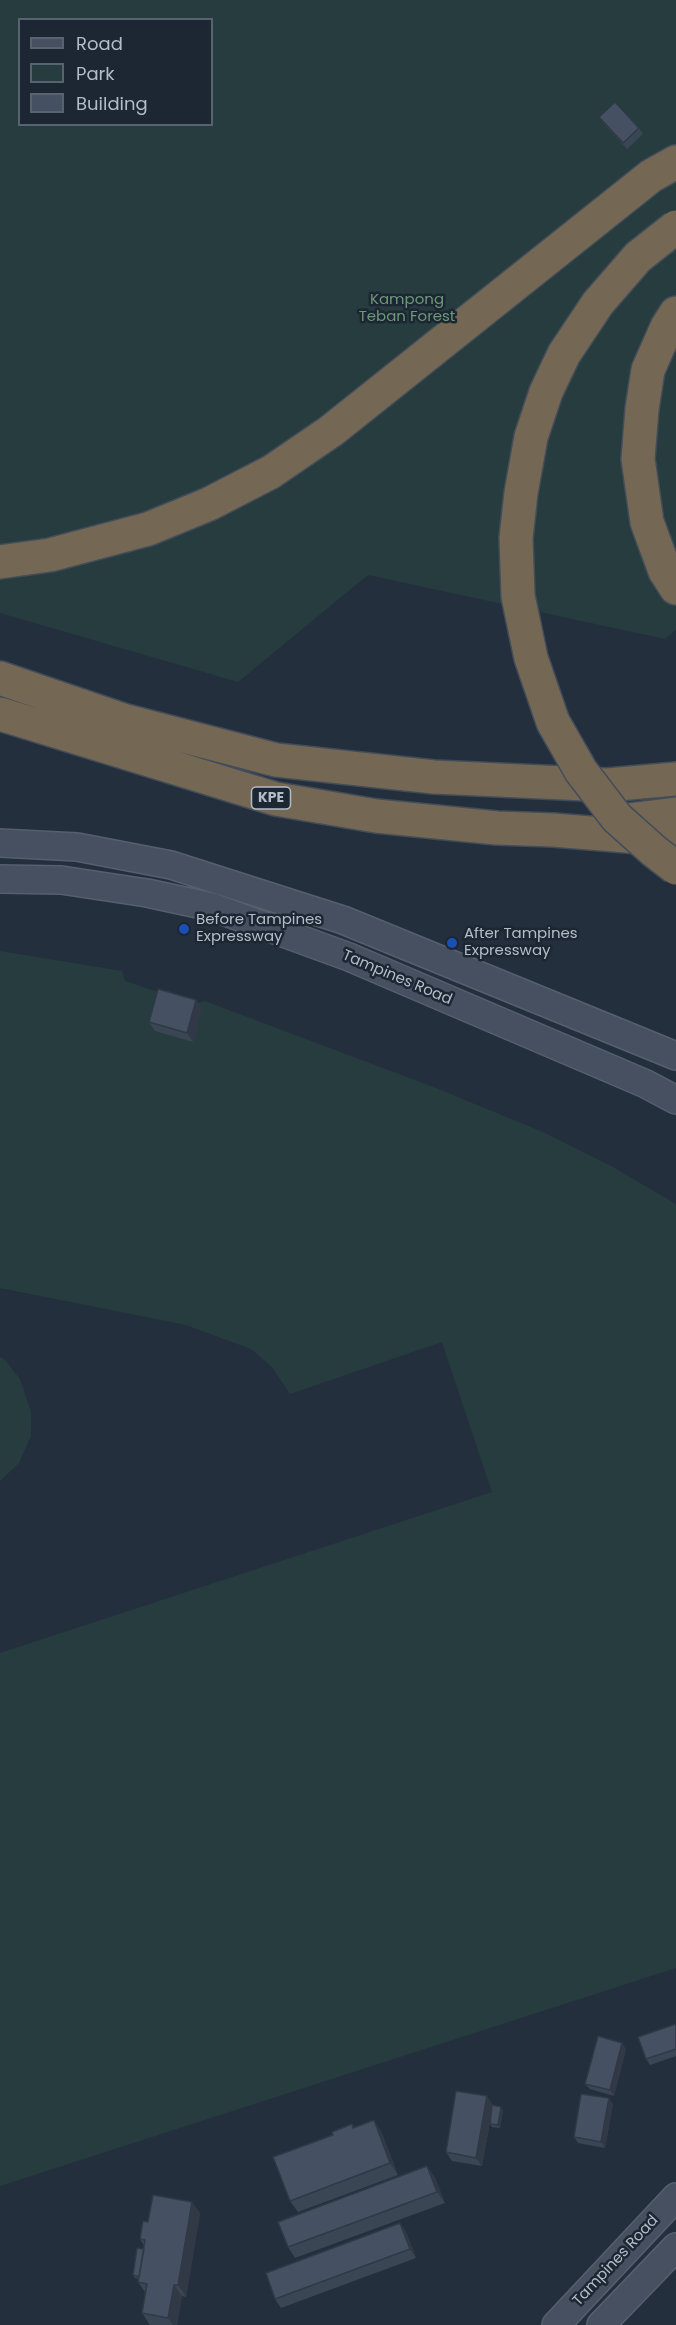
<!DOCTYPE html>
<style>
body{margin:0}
#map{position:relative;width:676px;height:2325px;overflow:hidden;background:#242f3e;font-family:Poppins,sans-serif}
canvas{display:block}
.legend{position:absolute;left:18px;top:18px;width:195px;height:108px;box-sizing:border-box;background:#1d2633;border:2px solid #59626f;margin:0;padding:8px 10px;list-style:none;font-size:18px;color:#b4bcc9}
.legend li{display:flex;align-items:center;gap:12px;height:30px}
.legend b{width:30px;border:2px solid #59626f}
</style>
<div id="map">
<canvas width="676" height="2325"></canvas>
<ul class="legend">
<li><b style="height:8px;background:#465061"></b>Road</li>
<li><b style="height:16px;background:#263c3f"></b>Park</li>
<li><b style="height:16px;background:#455162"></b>Building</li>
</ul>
</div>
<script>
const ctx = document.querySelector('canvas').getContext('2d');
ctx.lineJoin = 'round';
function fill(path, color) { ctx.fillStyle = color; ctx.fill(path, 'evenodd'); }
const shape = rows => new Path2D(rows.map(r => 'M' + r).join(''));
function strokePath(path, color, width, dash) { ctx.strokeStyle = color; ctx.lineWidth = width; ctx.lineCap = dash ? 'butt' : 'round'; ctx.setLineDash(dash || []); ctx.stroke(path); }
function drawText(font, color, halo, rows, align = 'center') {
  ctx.font = font + ' Poppins,sans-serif'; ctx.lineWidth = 5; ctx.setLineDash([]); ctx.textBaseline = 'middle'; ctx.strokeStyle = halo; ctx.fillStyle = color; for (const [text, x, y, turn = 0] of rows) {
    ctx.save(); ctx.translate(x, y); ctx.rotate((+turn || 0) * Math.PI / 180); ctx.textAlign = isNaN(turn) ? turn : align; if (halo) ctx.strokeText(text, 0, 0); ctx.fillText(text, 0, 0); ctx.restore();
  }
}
fill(shape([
 [0,0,676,0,676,630,665,639,368,575,238,682,0,613],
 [20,20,212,20,212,124,20,124],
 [0,951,122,971,125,981,194,1004,205,1001,436,1088,543,1132,611,1166,676,1204,676,1968,0,2186,0,1653,492,1492,442,1342,290,1394,272,1367,251,1349,186,1325,0,1288],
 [0,1357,5,1360,20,1379,31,1412,31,1436,19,1463,0,1481]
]), '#263c3f');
const secondary = shape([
 [0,843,77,847,171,865,343,920,676,1056],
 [0,879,61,880,147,893,212,907,349,957,646,1084,676,1100],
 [556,2325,676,2197],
 [601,2325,676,2247]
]);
const motorway = shape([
 [676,313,667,327,648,370,642,409,638,459,647,522,665,571,676,588],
 [0,562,50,555,148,529,209,504,271,472,331,431,651,176,676,162],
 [0,678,126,721,276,760,434,777,607,785,676,779],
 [0,714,276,799,376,816,497,828,553,830,676,840],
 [612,822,676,814]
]);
strokePath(secondary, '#565f6c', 30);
strokePath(motorway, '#434c59', 36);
strokePath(secondary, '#465061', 27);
strokePath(motorway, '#746855', 33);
const motorwayBridge = shape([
 [676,227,638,257,598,303,564,354,546,392,531,437,521,493,516,538,518,596,531,658,553,722,581,771,617,818,654,851,676,868]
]);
strokePath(motorwayBridge, '#434c59', 36, []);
strokePath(motorwayBridge, '#746855', 33);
fill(shape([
 [599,117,639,128,643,134,627,149,603,123],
 [196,1000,202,1008,193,1042,155,1031,149,1022],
 [676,2024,676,2056,650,2065,646,2059],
 [626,2049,614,2096,590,2089,585,2084],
 [487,2096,493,2106,503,2110,500,2128,492,2127,490,2124,492,2111,482,2166,452,2161,446,2152],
 [613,2104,605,2148,578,2143,574,2137],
 [352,2124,354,2127,381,2131,398,2175,298,2212,290,2201,333,2135],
 [427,2166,435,2178,445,2203,295,2258,288,2247],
 [200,2213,186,2297,182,2296,177,2325,150,2325,142,2313,145,2292,138,2282,139,2279,135,2278,133,2275,144,2249,144,2246,140,2239,148,2222],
 [400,2223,406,2232,416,2258,281,2308,275,2299]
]), '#3b4654');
fill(shape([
 [196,1000,202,1008,193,1042,187,1033],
 [622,2043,626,2049,614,2096,610,2090],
 [487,2096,493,2105,482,2166,476,2158],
 [609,2098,613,2104,605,2148,601,2142],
 [501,2107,503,2110,500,2128,498,2125],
 [374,2120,381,2131,398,2175,390,2163],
 [427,2166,435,2178,445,2203,437,2192],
 [192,2202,200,2213,186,2297,178,2285],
 [400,2223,406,2232,416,2258,410,2249],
 [174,2285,182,2296,177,2325,173,2325,168,2318]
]), '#303945');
const building = shape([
 [615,102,639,128,623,143,599,117,615,102],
 [158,989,196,1000,187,1033,149,1022,158,989],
 [676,2024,676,2049,646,2059,638,2037,676,2024],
 [598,2036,622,2043,610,2090,585,2084,598,2036],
 [456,2091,487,2096,476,2158,446,2152,456,2091],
 [581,2094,609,2098,601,2142,574,2137,581,2094],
 [492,2105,501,2107,498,2125,490,2124,492,2105],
 [374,2120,390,2163,290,2201,273,2157,333,2135,332,2132,352,2124,353,2128,374,2120],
 [427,2166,437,2192,288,2247,278,2222,427,2166],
 [153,2195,192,2202,178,2285,174,2285,168,2318,142,2313,147,2284,138,2282,145,2240,140,2239,143,2221,148,2222,153,2195],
 [400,2223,410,2249,275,2299,266,2273,400,2223],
 [137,2248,144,2249,139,2277,133,2275,137,2248]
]);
fill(building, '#455162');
strokePath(building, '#303945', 1.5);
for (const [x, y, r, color] of [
 [184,929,6,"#1a4fb4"],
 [452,943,6,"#1a4fb4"]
]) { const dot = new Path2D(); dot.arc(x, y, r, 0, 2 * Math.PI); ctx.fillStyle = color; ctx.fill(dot); strokePath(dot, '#1d2633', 2); }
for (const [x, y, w] of [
 [271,798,39]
]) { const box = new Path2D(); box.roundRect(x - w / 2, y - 11, w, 22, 4.5); ctx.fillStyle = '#1d2633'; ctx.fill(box); strokePath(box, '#b4bcc9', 1.5); }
drawText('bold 14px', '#b4bcc9', null, [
 ["KPE",271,798]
]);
drawText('15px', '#6b9a76', '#1d2633', [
 ["Kampong",407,300],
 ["Teban Forest",407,317]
]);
drawText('15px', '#b4bcc9', '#1d2633', [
 ["Before Tampines",196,920],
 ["Expressway",196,937],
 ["After Tampines",464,934],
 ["Expressway",464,951]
], 'left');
drawText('15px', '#b4bcc9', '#1d2633', [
 ["Tampines Road",397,978,23],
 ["Tampines Road",616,2261,-47]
]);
</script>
